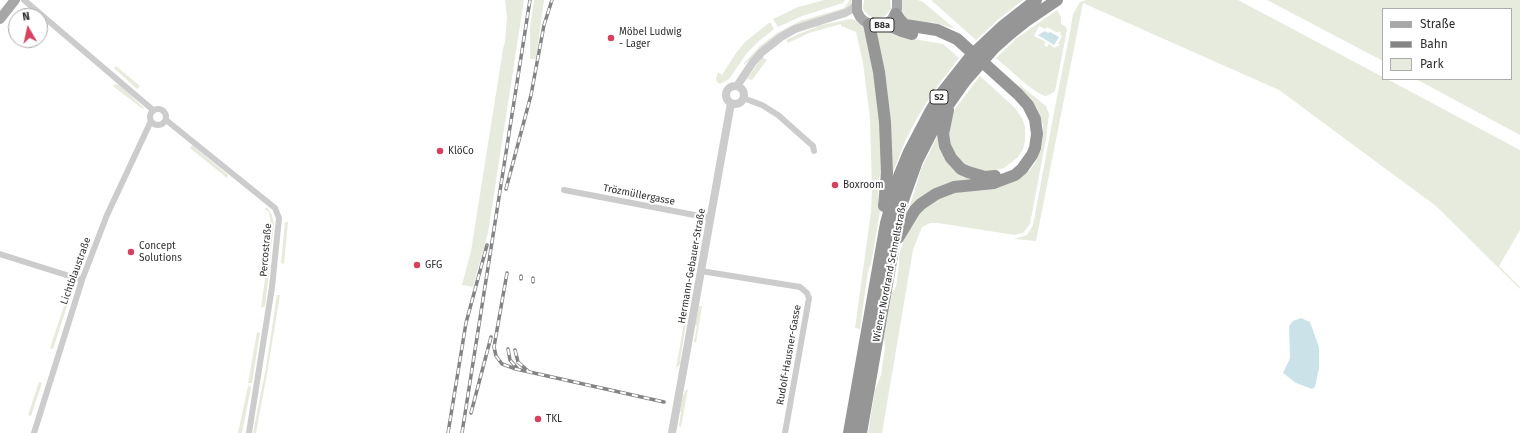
<!DOCTYPE html>
<meta charset="utf-8">
<style>
body{margin:0}
#map{position:relative;width:1520px;height:433px;overflow:hidden;background:#fff;font-family:"Fira Sans",sans-serif}
canvas{display:block}
.legend{position:absolute;left:1382px;top:8px;width:130px;height:72px;box-sizing:border-box;background:#fff;border:1px solid #acacac;margin:0;padding:5px 7px;list-style:none;font-size:12px;color:#2f2f2f}
.legend li{display:flex;align-items:center;gap:8px;height:20px}
.legend b{width:20px;border:1px solid #acacac}
.north{position:absolute;left:8px;top:8px;width:40px;height:40px;box-sizing:border-box;background:#fff;border:1px solid #acacac;border-radius:50%;rotate:351deg;font-size:11px;font-weight:700;line-height:16px;text-align:center;color:#2f2f2f}
.north::after{content:'';display:block;margin:auto;width:14px;height:18px;background:#d64161;clip-path:polygon(50% 0,100% 100%,50% 72%,0 100%)}
</style>
<div id="map">
<canvas width="1520" height="433"></canvas>
<ul class="legend">
<li><b style="height:5px;background:#a7a7a7"></b>Straße</li>
<li><b style="height:5px;background:#848484"></b>Bahn</li>
<li><b style="height:11px;background:#e7ebde"></b>Park</li>
</ul>
<div class="north">N</div>
</div>
<script>
const ctx = document.querySelector('canvas').getContext('2d');
ctx.lineJoin = 'round';
function fill(path, color) { ctx.fillStyle = color; ctx.fill(path, 'evenodd'); }
const shape = rows => new Path2D(rows.map(r => 'M' + r).join(''));
function strokePath(path, color, width, dash) { ctx.strokeStyle = color; ctx.lineWidth = width; ctx.lineCap = dash ? 'butt' : 'round'; ctx.setLineDash(dash || []); ctx.stroke(path); }
function drawText(font, color, halo, rows, align = 'center') {
  ctx.font = font + ' "Fira Sans",sans-serif'; ctx.lineWidth = 4; ctx.setLineDash([]); ctx.textBaseline = 'middle'; ctx.strokeStyle = halo; ctx.fillStyle = color; for (const [text, x, y, turn = 0] of rows) {
    ctx.save(); ctx.translate(x, y); ctx.rotate((+turn || 0) * Math.PI / 180); ctx.textAlign = isNaN(turn) ? turn : align; if (halo) ctx.strokeText(text, 0, 0); ctx.fillText(text, 0, 0); ctx.restore();
  }
}
fill(shape([
 [505,0,524,0,488,233,473,287,462,285,471,251,503,49,505,42,507,17],
 [534,0,544,0,536,59,530,59,530,28],
 [824,0,845,0,843,3,802,16,778,27,773,19,798,7],
 [850,0,852,0,850,5,842,10,795,26,755,55,744,65,744,63,760,46,777,33,800,21,844,8],
 [864,0,890,0,891,9,885,16,876,19,872,18,865,12,863,8],
 [903,0,918,0,923,2,955,29,932,22,930,24,910,21,902,15,901,1],
 [931,0,1023,0,1000,18,976,40],
 [1086,0,1238,0,1383,77,1383,79,1387,79,1520,150,1520,230,1499,266,1520,287,1520,289,1436,206,1279,90,1083,3,1036,241,1014,239,1027,235,1033,225,1055,107,1070,32,1073,14,1080,2],
 [1267,0,1520,0,1520,135,1416,79,1511,79,1511,9,1383,9,1383,61],
 [1057,10,1061,17,1061,24,1065,26,1067,30,1055,91,1049,95,1045,96,1037,92,1027,85,996,58,1017,38],
 [1039,26,1045,29,1047,27,1058,33,1059,31,1061,33,1060,35,1062,36,1058,44,1060,44,1059,46,1057,46,1055,48,1049,44,1047,47,1044,45,1046,42,1034,36],
 [851,19,855,20,865,27,875,83,878,93,882,174,879,178,878,200,880,212,871,264,868,271,860,329,855,328,871,212,872,191,870,118,863,63,856,32,841,26,841,24,809,33,788,43,786,40,801,33,817,27,816,26],
 [770,22,774,29,758,42,747,53,729,79,720,84,717,82,716,78,718,72,722,75,736,53,745,42],
 [884,29,902,37,943,44,959,58,933,92,917,118,906,139,890,180,875,30],
 [762,57,767,60,752,80,747,79],
 [116,66,140,86,137,89,114,68],
 [980,76,1015,108,1023,120,1025,127,1025,141,1023,149,1018,157,1004,168,989,172,964,165,953,153,948,136,951,120,955,109],
 [115,84,120,85,144,108,143,109,122,93,113,86],
 [1020,85,1046,106,1049,114,1046,139,1030,224,1023,233,1015,235,938,223,930,223,922,227,913,250,882,433,868,433,875,390,881,375,885,348,884,338,892,292,896,287,899,265,899,255,905,235,924,207,948,193,1000,187,1010,183,1030,170,1035,163,1041,149,1043,136,1043,125,1037,108,1031,99,1019,86],
 [941,129,942,143,979,179,909,209,921,169],
 [192,145,228,175,227,178,190,148],
 [267,207,272,215,274,224,270,260,267,260,271,225,269,212,265,209],
 [285,222,288,222,284,264,281,263],
 [267,264,270,265,265,306,261,308],
 [69,291,72,291,53,349,50,348],
 [277,295,280,295,267,374,256,433,253,433,266,367],
 [699,306,702,306,696,343,694,341,697,326,695,325],
 [684,323,686,324,680,361,681,362,679,366,676,368],
 [257,332,260,333,252,383,248,383],
 [39,382,42,383,31,416,28,415],
 [248,386,251,387,246,413,242,433,238,433],
 [688,389,681,427,679,426,681,412,680,412,683,395,684,395,685,391]
]), '#e7ebde');
fill(shape([
 [1045,31,1048,33,1050,32,1059,37,1054,45,1038,35],
 [1301,318,1310,322,1319,347,1319,368,1315,387,1312,389,1296,383,1283,373,1290,358,1289,326,1293,321]
]), '#cce2e9');
strokePath(shape([
 [24,0,153,110],
 [743,98,762,105,778,115,813,146,814,151],
 '150 117a8 8 0 1 1 16 0a8 8 0 1 1-16 0Z',
 [166,120,275,208,279,218,272,287,249,433],
 [564,190,710,218],
 [0,254,82,280],
 [701,271,800,287,807,293,809,298,785,433],
 [34,433,82,280,107,215,151,121]
]), '#ccc', 6);
strokePath(shape([
 [737,86,753,62,762,52,781,37,795,29,845,13,852,9,856,4],
 '726 95a9 9 0 1 1 18 0a9 9 0 1 1-18 0Z',
 [672,433,731,103]
]), '#ccc', 8);
strokePath(shape([
 [857,0,857,11,860,17,864,21,875,26,886,24,892,19,897,9,897,0],
 [0,19,15,0]
]), '#a7a7a7', 10);
strokePath(shape([
 [896,14,900,20,905,25,937,30,957,39,1018,94,1028,105,1035,119,1037,134,1035,148,1032,155,1022,169,1015,175,994,183,954,187,936,194,921,204,915,210,898,238],
 [869,24,879,72,885,122,887,173,884,206],
 [886,24,902,31,912,34],
 [948,110,943,134,945,146,951,158,961,169,968,172,985,177,995,176],
 [849,433,886,223,899,176,909,152,930,112,941,94,971,56,1003,26,1036,0],
 [861,433,897,227,902,203,917,161,939,118,965,81,994,48,1011,33,1026,21,1057,0]
]), '#969696', 12);
const rail = shape([
 [506,189,531,95,544,25,552,0],
 [507,273,494,347,496,356,502,364,516,369,664,402],
 [521,279,521,276],
 [533,282,533,278],
 [508,349,510,360,517,368],
 [515,350,518,362,528,371],
 [471,413,491,337],
 [448,433,466,323,487,245],
 [462,433,530,0]
]);
strokePath(rail, '#848484', 3.5);
strokePath(rail, '#fff', 2, [6]);
for (const [x, y, r, color] of [
 [611,38,4,"#d64161"],
 [440,151,4,"#d64161"],
 [835,185,4,"#d64161"],
 [131,252,4,"#d64161"],
 [417,265,4,"#d64161"],
 [538,419,4,"#d64161"]
]) { const dot = new Path2D(); dot.arc(x, y, r, 0, 2 * Math.PI); ctx.fillStyle = color; ctx.fill(dot); strokePath(dot, '#fff', 1.5); }
for (const [x, y, w] of [
 [882,25,24],
 [939,97,18]
]) { const box = new Path2D(); box.roundRect(x - w / 2, y - 7, w, 14, 3); ctx.fillStyle = '#fff'; ctx.fill(box); strokePath(box, '#2f2f2f', 1); }
drawText('bold 9px', '#2f2f2f', null, [
 ["B8a",882,25],
 ["S2",939,97]
]);
drawText('10px', '#2f2f2f', '#fff', [
 ["Möbel Ludwig",619,32],
 ["- Lager",619,44],
 ["KlöCo",448,151],
 ["Boxroom",843,185],
 ["Concept",139,246],
 ["Solutions",139,258],
 ["GFG",425,265],
 ["TKL",546,419]
], 'left');
drawText('10px', '#2f2f2f', '#fff', [
 ["Trözmüllergasse",639,195,11],
 ["Percostraße",266,250,-85],
 ["Hermann-Gebauer-Straße",692,266,-80],
 ["Lichtblaustraße",76,271,-70],
 ["Wiener Nordrand Schnellstraße",890,272,-79],
 ["Rudolf-Hausner-Gasse",789,355,-80]
]);
</script>
